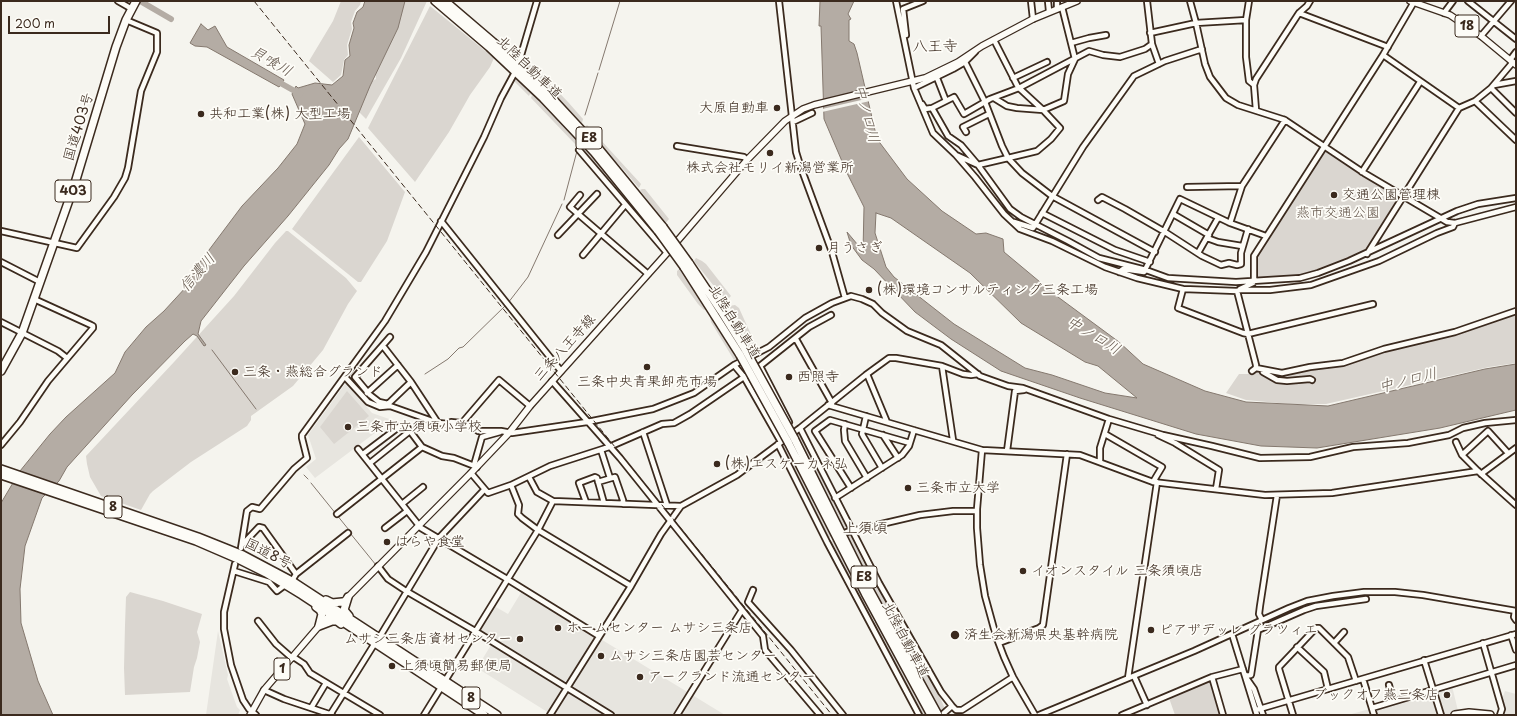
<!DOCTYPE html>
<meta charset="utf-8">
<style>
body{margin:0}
#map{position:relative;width:1517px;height:716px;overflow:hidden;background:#f5f4ee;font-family:"Playpen Sans",sans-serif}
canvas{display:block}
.frame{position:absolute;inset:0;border:2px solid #3b2a1e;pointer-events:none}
.scale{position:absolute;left:8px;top:16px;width:102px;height:18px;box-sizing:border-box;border:2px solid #3b2a1e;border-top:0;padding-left:5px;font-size:12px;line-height:14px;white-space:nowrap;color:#3b2a1e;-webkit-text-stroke:3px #fdfcf7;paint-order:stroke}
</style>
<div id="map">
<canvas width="1517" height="716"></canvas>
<div class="frame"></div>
<div class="scale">200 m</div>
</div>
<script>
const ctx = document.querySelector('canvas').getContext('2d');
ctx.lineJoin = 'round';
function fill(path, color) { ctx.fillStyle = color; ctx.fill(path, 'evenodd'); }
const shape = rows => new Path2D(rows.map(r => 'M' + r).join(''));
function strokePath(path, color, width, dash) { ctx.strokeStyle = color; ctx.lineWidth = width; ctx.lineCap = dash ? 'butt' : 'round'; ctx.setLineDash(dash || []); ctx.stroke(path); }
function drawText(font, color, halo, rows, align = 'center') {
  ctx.font = font + ' "Playpen Sans","Klee One",sans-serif'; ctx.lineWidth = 3.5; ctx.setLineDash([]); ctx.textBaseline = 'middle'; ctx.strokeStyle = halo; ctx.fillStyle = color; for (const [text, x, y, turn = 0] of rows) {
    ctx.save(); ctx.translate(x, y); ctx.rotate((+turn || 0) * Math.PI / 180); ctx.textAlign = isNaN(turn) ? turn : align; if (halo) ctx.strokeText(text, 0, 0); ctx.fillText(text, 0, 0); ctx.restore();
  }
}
fill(shape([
 [345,384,347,384,372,413,392,420,315,478,306,467,316,459,308,435],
 [522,591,725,715,548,715,549,713,477,668,491,645,476,636,494,606,508,614],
 [218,631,228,675,227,679,237,707,240,710,238,715,206,715],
 [1452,686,1459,715,1348,715],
 [1505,691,1516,694,1516,715,1496,715]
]), '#e7e5df');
fill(shape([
 [341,1,361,1,360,5,355,11,351,22,352,29,347,45,348,55,344,60,341,75,333,82,309,61,333,21],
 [403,1,427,1,401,58,366,119,358,111,368,83,376,79,375,70],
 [430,6,494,58,490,67,470,95,449,132,415,182,368,128],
 [524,59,539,73,538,77,540,77,542,75,568,102,583,119,582,123,539,79,521,64,522,60],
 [516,77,542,102,578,141,576,145,531,98,532,95,530,94,529,96,514,81],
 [587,125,641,184,639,188,622,168,584,128],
 [359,137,405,192,387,241,361,282,358,282,292,229],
 [581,142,629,199,626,202,579,149],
 [1325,151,1399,198,1367,253,1322,270,1301,275,1256,278,1256,257],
 [642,189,645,189,669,219,665,224,640,190],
 [286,231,288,231,346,278,357,291,348,304,323,350,293,386,251,416,251,420,247,426,191,462,153,491,150,494,141,510,101,496,90,477,87,464,86,456,174,362,234,296,275,243],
 [696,258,702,261,706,264,731,296,729,298,725,300,694,261],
 [682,267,709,308,704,310,698,304,677,275,677,271],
 [735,305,739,308,753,339,756,348,751,351,742,328,729,306],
 [1516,314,1516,363,1489,367,1326,404,1289,404,1246,400,1226,393,1239,374,1249,374,1258,370,1269,373,1284,375,1319,367,1339,365,1405,345,1424,342],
 [713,315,739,357,734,360,711,322,710,316],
 [347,391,369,416,334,444,320,427],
 [800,431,847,526,843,530,795,435],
 [785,443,832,536,829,538,780,446],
 [845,535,852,536,887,603,886,608,884,609],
 [834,540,873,616,870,618,830,542],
 [130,592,163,601,202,614,197,632,200,642,197,658,194,667,190,692,125,695,124,668,125,625,126,597],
 [891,609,932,679,945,709,940,714,920,673,887,612],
 [877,620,897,661,927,715,921,715,881,642,874,623],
 [1212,680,1222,715,1175,715,1169,698]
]), '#dad6d0');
const water = shape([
 [365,1,405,1,398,28,370,86,348,139,339,149,329,165,288,216,244,266,201,321,198,334,206,345,204,346,197,336,193,334,185,341,132,395,67,467,59,481,42,498,25,546,20,589,21,623,38,681,53,715,1,715,1,503,20,471,50,434,66,417,115,373,125,352,146,327,164,311,187,286,200,262,242,206,278,168,297,144,305,124,292,94,296,86,298,88,315,83,332,85,343,76,345,60,350,56,349,45,354,28,353,23,357,12,363,7,365,1],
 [820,1,854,1,848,14,851,19,849,20,849,41,854,44,857,53,877,139,907,179,942,211,976,234,986,233,1003,239,1004,252,1058,297,1119,342,1143,364,1205,391,1246,402,1328,406,1485,369,1516,364,1516,410,1440,428,1317,448,1261,446,1196,434,1080,398,1001,371,951,339,915,312,874,269,862,260,851,245,847,232,863,251,864,207,847,173,824,119,821,26,819,26,820,1],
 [876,213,891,218,970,273,1021,323,1085,362,1098,366,1137,398,1105,393,1052,375,1025,368,954,324,894,277,886,267,875,233,876,213],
 [201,24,208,30,215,26,227,47,284,80,279,87,207,47,195,46,190,43,201,24]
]);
fill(water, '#b4aca4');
strokePath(water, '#84786e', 1);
fill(shape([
 [870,98,870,101,822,112,822,109]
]), '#f5f4ee');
strokePath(shape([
 [599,70,620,1],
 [585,115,598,73],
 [564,200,577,151],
 [508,303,528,277,562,204],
 [212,350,256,409],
 [425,374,448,359,459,348,463,347,506,305],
 [304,475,308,479],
 [311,483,349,530],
 [350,533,376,565]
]), '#84786e', 1);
strokePath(shape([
 [140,1,171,19],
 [275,80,300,94]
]), '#b4aca4', 6);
strokePath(shape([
 [873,618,887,609]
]), '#d0ccc4', 4.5, [4.5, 2]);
const minor = shape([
 [118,1,132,9],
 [779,1,796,152,800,165,832,252,845,298],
 [896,1,914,88,933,133,955,154,975,177,1004,214,1020,229,1052,241,1105,267,1137,278,1183,289,1237,291,1240,290,1270,290,1311,285,1379,261,1437,233,1453,227,1455,223],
 [1031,1,1033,19],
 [1048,1,1049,11],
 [1057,1,1057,9],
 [1190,1,1196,23,1205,64,1210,77,1226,98,1238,105,1285,120,1364,173,1447,222,1455,223,1516,207],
 [1249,1,1246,20,1246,57,1249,81,1254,85],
 [1468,1,1516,39],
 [1299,13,1388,47],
 [1444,13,1453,1],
 [1150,33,1196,23,1246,20],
 [906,35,903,9,923,1],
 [1481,36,1511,1],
 [1071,43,1089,38,1106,35],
 [1152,44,1159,64],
 [1383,55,1459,108],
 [1510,60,1516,52],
 [519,62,537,1],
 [965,62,985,102,1002,146,1008,158,1022,173,1052,196,1155,252],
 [937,78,946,101],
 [1013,78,1047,62],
 [1494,85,1516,81],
 [914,88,953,69,965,62,975,52],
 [1491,88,1516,113],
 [994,98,1007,106,1017,108,1043,110,1064,101,1068,74,1075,59,1062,7],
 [1475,101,1516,140],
 [922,104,925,109,932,108,948,136,961,145,978,165,1010,209,1021,217,1068,241,1099,258,1146,270,1168,278,1236,282,1300,278,1318,273,1349,261,1457,211,1478,204,1516,198],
 [932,108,954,97,964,114,990,99,1019,88,1089,51,1103,55,1120,57,1145,49,1152,44,1147,1],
 [1256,110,1254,85,1256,79,1299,13,1307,6,1310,1],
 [793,122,812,113],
 [966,132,963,127,989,114],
 [677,146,744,157,747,160],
 [579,150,667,253],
 [956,155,978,165,1008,158,1037,151,1051,139,1060,128,1043,110,1018,87,994,40],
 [1362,172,1420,82],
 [1187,187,1242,186],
 [580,195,570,207,648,274],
 [1098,200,1102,197,1125,209,1165,232,1202,256,1221,265,1229,263,1237,265,1241,264,1241,253,1248,229],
 [1042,213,1115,250,1150,262],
 [1173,214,1209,235],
 [441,221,561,371],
 [1014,222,1033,228,1083,147,1134,76,1165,61,1202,49],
 [1230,223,1242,186,1285,120],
 [1,231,77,248,114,197,125,178,128,168,141,91,157,52,157,33,126,20],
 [558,235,597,194],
 [1207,238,1218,242,1242,246],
 [1198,253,1218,218],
 [1367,254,1459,108,1475,101,1491,88,1513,62],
 [583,255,625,205],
 [1,262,40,282],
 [1119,272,1123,269,1144,272,1180,199,1230,223,1266,236],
 [1183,289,1178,308,1243,333,1248,334,1373,304],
 [1240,289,1253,283,1254,280,1254,256,1383,55,1414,2],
 [1237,291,1256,365,1256,368,1252,371],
 [1,322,58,351,67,358],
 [390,337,355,377,370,395,379,402,388,404,390,406],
 [796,339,832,403],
 [383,346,411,382,438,423],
 [734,365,744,377,781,442],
 [760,366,789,422],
 [942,366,953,440],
 [1256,368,1282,373,1310,367,1343,363,1384,349,1455,332,1516,311],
 [1263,372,1277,380,1287,381,1310,379,1312,380],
 [867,374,887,422],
 [345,377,368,402,380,407,390,406,438,423,472,426,478,431,501,431,512,433,587,422,653,409,694,393,734,365,769,347,805,318,832,303,851,296,862,299,873,304,882,313,907,331,941,345,980,376,1008,386,1023,388,1109,419,1163,435,1212,446,1260,458,1310,457,1353,447,1408,443,1449,435,1463,428,1485,423,1516,420],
 [552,381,620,458,742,610,763,636,765,650,820,715],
 [367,393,398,365],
 [388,404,411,382],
 [828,405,982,450,1080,455,1153,482,1265,495,1332,493,1478,471],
 [866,416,862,434,863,436,882,468],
 [845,424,844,430,845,441,867,478],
 [449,425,451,422,462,423,499,380,530,406],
 [800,428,879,583,941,692,952,706,956,710,962,710,1013,677],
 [643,432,667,505],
 [1105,434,1162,467,1153,482],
 [883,435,898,458],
 [1158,435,1175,443,1219,470,1216,489],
 [1456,442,1462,455,1478,471,1516,505],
 [778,444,827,542,919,715],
 [1,445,20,422,48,381,93,328,93,326,91,325,34,299],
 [358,449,421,528,507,579,599,636],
 [601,450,610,478],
 [982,450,977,509,977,528,980,565,985,596,996,636,1004,657,1013,677,1035,715],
 [1007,451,1015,391,1024,390],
 [363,454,400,426,407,427,422,447],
 [1462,455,1488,431,1508,453],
 [1100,462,1100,448,1109,419],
 [370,463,410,431],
 [474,465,482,437,500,432],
 [471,473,488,493,511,485,550,466,609,447,662,424,674,423,690,414,760,366,809,327,831,315],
 [1481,474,1516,448],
 [529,477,537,492,553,501,681,506,737,475,800,428,867,374,889,358,896,358,942,366,963,374,971,375,978,374],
 [598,482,615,477,623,500,623,504],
 [511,485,519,505,518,514,522,518,538,530,631,586],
 [851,488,815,431,830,420,910,443],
 [835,498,902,455,909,446,914,430],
 [586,502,579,483,595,477,597,478,604,503],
 [402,504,423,487],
 [337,514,422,447,442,456,454,458,477,467],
 [385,528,407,511],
 [847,532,920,515,953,511,977,511],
 [242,545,259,527,263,528,296,574],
 [241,548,247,511,252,507,260,509,294,469,307,458,302,438,302,435,385,321,426,252,484,137,501,98,514,74],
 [235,564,224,612,224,629,231,665,243,700,249,709,256,715],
 [378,566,388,579,406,591,475,631,611,715],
 [234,571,269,582,277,591,285,585],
 [292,581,296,574,348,533],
 [753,590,748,602,791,650,843,715],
 [1515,611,1514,617,1516,620],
 [1262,620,1259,614,1260,606,1277,495],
 [258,621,276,644,292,658,295,658,304,664,310,673,380,715],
 [1232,634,1257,715],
 [1511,635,1516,650],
 [379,638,439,538,484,490],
 [999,643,1039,628,1043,625,1067,454],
 [1334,643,1344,632],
 [1483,643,1502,709,1500,715],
 [1297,647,1324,672,1328,689],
 [1424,660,1441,715],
 [1134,676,1147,705],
 [1245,676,1251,675,1258,630,1304,610,1316,606,1366,599],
 [1212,677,1223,715],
 [1128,678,1157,482],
 [1247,679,1254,689,1263,715],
 [1363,679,1374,715],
 [1389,685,1393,701],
 [264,690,284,699,332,715],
 [311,708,326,683],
 [1372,708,1516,665],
 [1256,710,1516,634],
 [944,713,952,706],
 [330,715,375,643],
 [424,715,538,530,553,501],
 [550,715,631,586,661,534,681,506],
 [677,715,742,610],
 [1039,715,1194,651,1289,608,1307,601,1333,596,1364,592,1395,592,1423,595,1516,611],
 [1122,715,1212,677,1243,669],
 [1293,715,1279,669,1279,667,1316,628,1319,628,1348,657,1356,681]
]);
const major = shape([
 [1410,1,1450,15,1481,36,1516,65],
 [345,600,471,473,509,433,530,406,667,253,747,160,785,121,803,109,814,105,925,78,958,62,982,46,1033,19,1077,1],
 [250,715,264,690,319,626,333,612]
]);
const highway = shape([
 [435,1,489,47,543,98,594,152,658,231],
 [445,1,493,42,548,94,599,149,663,227],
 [689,263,721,311,746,351],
 [684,267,740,355],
 [1,371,22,333,75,183,116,47,126,20,136,1],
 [794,438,870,591,938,715],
 [788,442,865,593,931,715],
 [1,469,198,537,243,555,292,581,497,715],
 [1,475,196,541,240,560,266,573,302,595,484,715],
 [348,597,344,610,349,616],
 [326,600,332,603,342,602],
 [316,607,320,610,322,614,319,626],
 [319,626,332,621,337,621,341,624],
 [1455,715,1469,713,1490,715]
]);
strokePath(minor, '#3b2a1e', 8);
strokePath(major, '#3b2a1e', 8);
strokePath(highway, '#3b2a1e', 10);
strokePath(minor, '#fdfcf7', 4.5);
strokePath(major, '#fdfcf7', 5.5);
strokePath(highway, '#fdfcf7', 7);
strokePath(shape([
 [254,1,832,715]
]), '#3b2a1e', 1, [6, 3]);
const highwayBridge = shape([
 [663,227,689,263],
 [658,231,684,267],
 [746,351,794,438],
 [740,355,788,442]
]);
strokePath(highwayBridge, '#3b2a1e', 10, []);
strokePath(highwayBridge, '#fdfcf7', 7);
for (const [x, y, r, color] of [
 [777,108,4,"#3b2a1e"],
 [201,114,4,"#3b2a1e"],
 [770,153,4,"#3b2a1e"],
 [1334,195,4,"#3b2a1e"],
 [819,248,4,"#3b2a1e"],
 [869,290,4,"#3b2a1e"],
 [647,367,4,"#3b2a1e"],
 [235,372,4,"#3b2a1e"],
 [789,377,4,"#3b2a1e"],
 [348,427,4,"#3b2a1e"],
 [717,464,4,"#3b2a1e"],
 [908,488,4,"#3b2a1e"],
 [387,542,4,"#3b2a1e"],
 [1023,571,4,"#3b2a1e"],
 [558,628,4,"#3b2a1e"],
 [1151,630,4,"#3b2a1e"],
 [955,635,5,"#3b2a1e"],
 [520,639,4,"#3b2a1e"],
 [601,656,4,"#3b2a1e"],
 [392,666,4,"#3b2a1e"],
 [640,677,4,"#3b2a1e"],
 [1447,695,4,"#3b2a1e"]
]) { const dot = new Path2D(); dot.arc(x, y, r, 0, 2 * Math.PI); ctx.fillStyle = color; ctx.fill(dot); strokePath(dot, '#fdfcf7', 1.5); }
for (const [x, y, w] of [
 [1467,26,24],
 [589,138,26],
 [73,191,36],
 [113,507,18],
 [864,577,26],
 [282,669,16],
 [471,698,18]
]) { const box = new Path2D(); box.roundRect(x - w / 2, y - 11, w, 22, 3); ctx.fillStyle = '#fdfcf7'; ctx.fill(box); strokePath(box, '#3b2a1e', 1); }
drawText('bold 13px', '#3b2a1e', null, [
 ["18",1467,26],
 ["E8",589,138],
 ["403",73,191],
 ["8",113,507],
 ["E8",864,577],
 ["1",282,669],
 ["8",471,698]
]);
drawText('14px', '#3b2a1e', '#fdfcf7', [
 ["北陸自動車道",529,68,44],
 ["国道403号",79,127,-73],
 ["北陸自動車道",734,322,58],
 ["三条八王寺線",565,348,-48],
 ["国道8号",268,554,27],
 ["北陸自動車道",905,640,62]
]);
drawText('14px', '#3b2a1e', '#fdfcf7', [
 ["大原自動車",769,108,"right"],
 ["共和工業(株) 大型工場",209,114],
 ["株式会社モリイ新潟営業所",770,168,"center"],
 ["交通公園管理棟",1342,195],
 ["月うさぎ",827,248],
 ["(株)環境コンサルティング三条工場",877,290],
 ["三条・燕総合グランド",243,372],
 ["西照寺",797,377],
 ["三条中央青果卸売市場",647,382,"center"],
 ["三条市立須頃小学校",356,427],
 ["(株)エスケーカネ弘",725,464],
 ["三条市立大学",916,488],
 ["はらや食堂",395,542],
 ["イオンスタイル 三条須頃店",1031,571],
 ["ホームセンター ムサシ三条店",566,628],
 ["ピアザデッレ グラツィエ",1159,630],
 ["済生会新潟県央基幹病院",964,635],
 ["ムサシ三条店資材センター",512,639,"right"],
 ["ムサシ三条店園芸センター",609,656],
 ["上須頃簡易郵便局",400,666],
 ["アークランド流通センター",648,677],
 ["ブックオフ燕三条店",1439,695,"right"]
], 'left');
drawText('14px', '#63554a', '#fdfcf7', [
 ["燕市交通公園",1338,213]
]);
drawText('15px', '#3b2a1e', '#fdfcf7', [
 ["八王寺",935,47],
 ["上須頃",865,529]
]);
drawText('italic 15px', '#65584d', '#fdfcf7', [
 ["貝喰川",271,62,30],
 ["中ノ口川",866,114,75],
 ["信濃川",198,273,-49],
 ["中ノ口川",1093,336,31],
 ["中ノ口川",1408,381,-14]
]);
</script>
